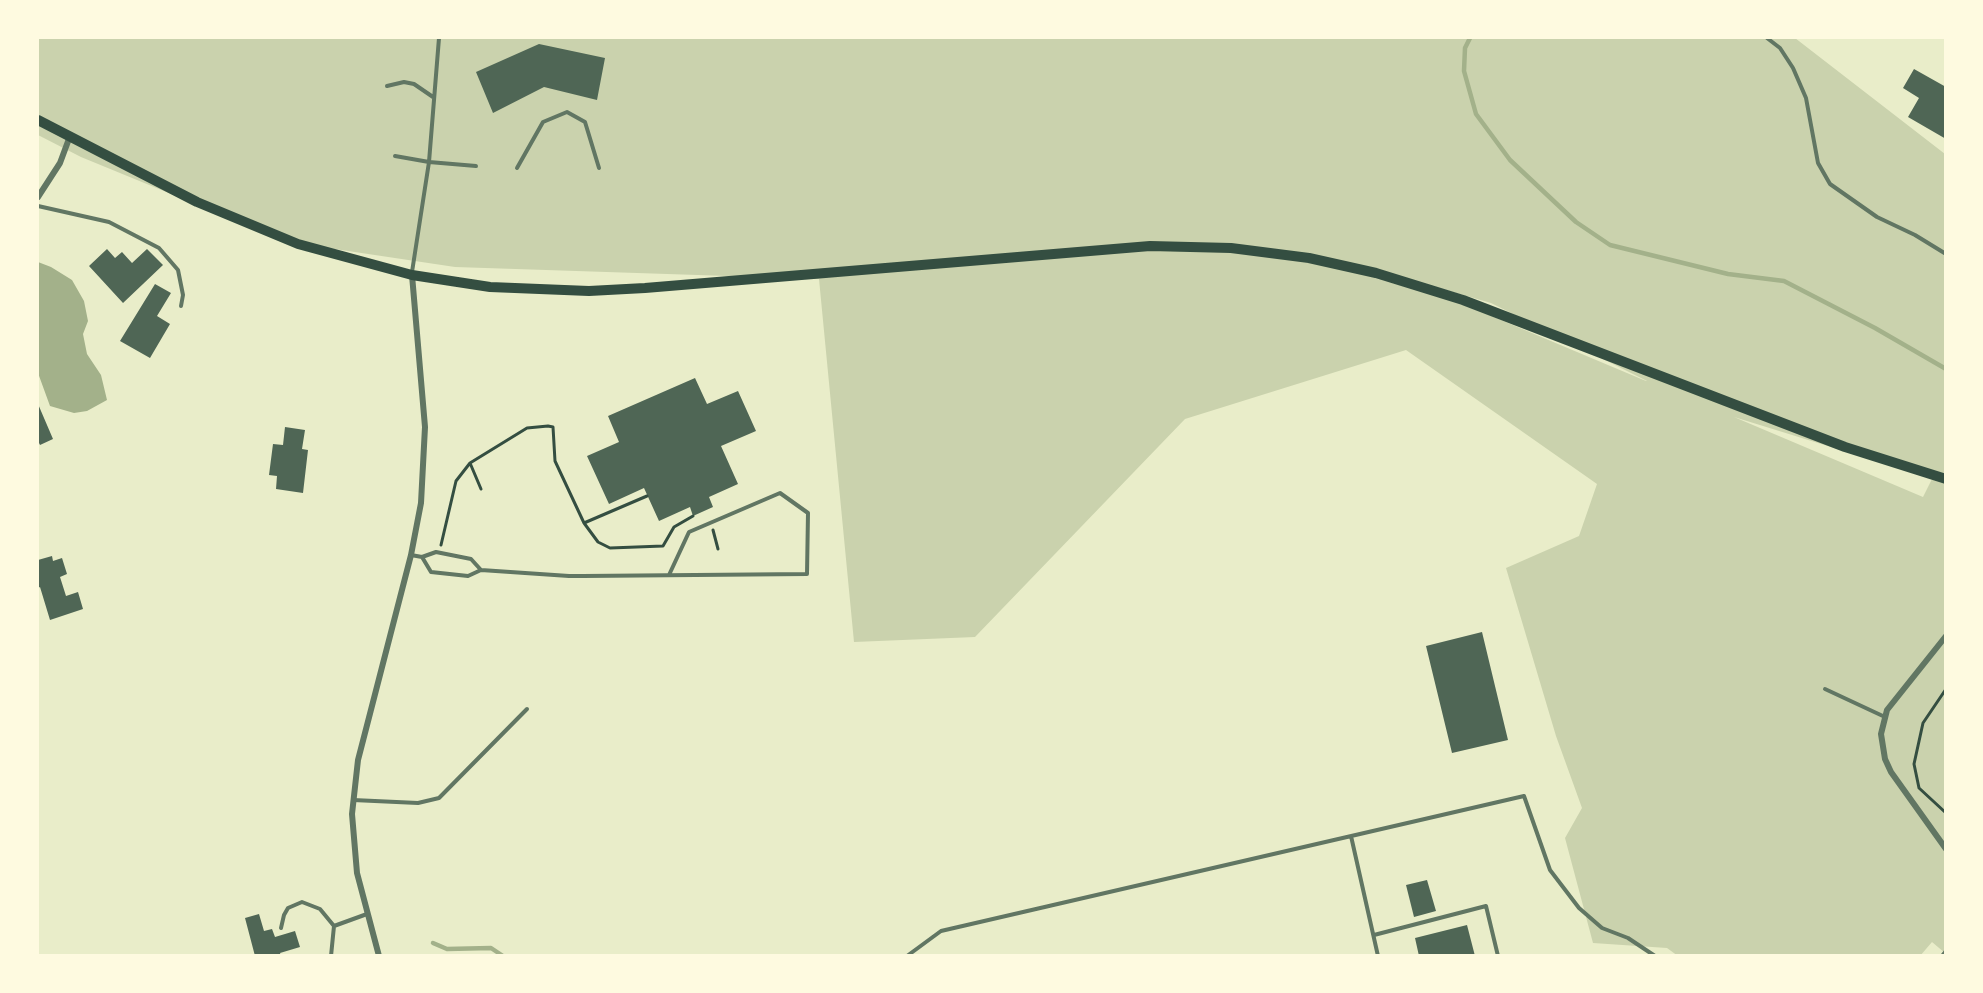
<!DOCTYPE html>
<style>
body{margin:0}
#map{position:relative;width:1983px;height:993px;overflow:hidden;background:#e9edc9;font-family:Ubuntu,sans-serif}
canvas{display:block}
.frame{position:absolute;inset:0;border:39px solid #fefae0;pointer-events:none}
</style>
<div id="map">
<canvas width="1983" height="993"></canvas>
<div class="frame"></div>
</div>
<script>
const ctx = document.querySelector('canvas').getContext('2d');
ctx.lineJoin = 'round';
function fill(path, color) { ctx.fillStyle = color; ctx.fill(path, 'evenodd'); }
const shape = rows => new Path2D(rows.map(r => 'M' + r).join(''));
function strokePath(path, color, width, dash) { ctx.strokeStyle = color; ctx.lineWidth = width; ctx.lineCap = dash ? 'butt' : 'round'; ctx.setLineDash(dash || []); ctx.stroke(path); }
fill(shape([
 [38,38,1795,38,1945,154,1945,953,1932,942,1920,956,1678,956,1667,948,1593,943,1565,838,1582,808,1556,736,1506,568,1579,536,1597,484,1406,350,1185,419,975,637,854,642,819,279,455,267,288,242,81,157,38,135],
 [1394,275,1491,303,1647,381,1646,381],
 [1734,417,1931,478,1932,479,1923,497]
]), '#cad2ad');
fill(shape([
 [38,262,51,267,72,280,84,301,88,321,83,334,87,354,101,375,107,400,87,411,74,413,50,406,38,373]
]), '#a3b18a');
strokePath(shape([
 [1470,38,1465,48,1464,71,1476,114,1510,160,1576,222,1610,245,1728,274,1784,281,1875,328,1946,369],
 [433,943,447,949,491,948,503,956]
]), '#a3b18a', 4.5);
fill(shape([
 [539,44,605,58,597,100,544,87,493,113,476,72],
 [1914,69,1946,87,1946,139,1908,117,1919,98,1903,88],
 [107,249,115,258,122,252,132,263,147,249,163,265,123,303,89,266],
 [155,284,171,293,157,316,170,324,150,358,120,341],
 [695,378,707,404,738,391,756,431,721,446,738,484,709,497,713,507,693,516,690,507,659,521,644,488,609,504,587,456,619,442,608,416],
 [38,404,53,439,40,445,38,441],
 [285,427,305,430,302,449,308,450,303,493,276,489,277,476,269,475,273,444,283,445],
 [52,556,53,561,62,558,67,574,60,577,66,596,78,592,83,609,50,620,40,587,38,588,38,560],
 [1482,632,1508,740,1452,753,1426,646],
 [1427,880,1436,911,1414,917,1406,885],
 [259,914,264,931,272,929,275,937,295,931,300,947,280,953,281,956,255,956,245,918],
 [1467,925,1475,956,1419,956,1415,938]
]), '#4f6655');
strokePath(shape([
 [470,463,527,428,548,426,553,427,555,461,584,523,647,496],
 [584,523,598,542,610,548,663,546,674,527,693,516],
 [713,530,718,549],
 [441,545,456,481,470,463,481,489],
 [1946,689,1923,723,1914,764,1919,788,1946,813]
]), '#344e41', 3);
strokePath(shape([
 [1767,38,1780,48,1793,68,1806,98,1818,163,1830,184,1877,217,1915,235,1946,254],
 [387,86,404,82,414,84,433,97],
 [395,156,429,162,476,166],
 [517,168,543,122,567,112,585,122,599,168],
 [38,206,109,222,159,248,178,270,183,295,181,306],
 [412,272,429,162,439,38],
 [411,555,422,557,436,552,471,559,481,570],
 [422,557,431,572,468,576,481,570,569,576,583,576,807,574,808,513,780,493,689,532,669,575],
 [1825,689,1885,717],
 [353,800,418,803,439,798,527,709],
 [1351,836,1378,956],
 [281,928,284,915,288,908,302,902,320,909,334,926],
 [1374,935,1486,906,1498,956],
 [331,956,334,926,367,914],
 [907,956,941,931,1524,796,1550,870,1579,908,1602,928,1628,938,1655,956],
 [1942,956,1946,951]
]), '#617663', 4);
strokePath(shape([
 [38,197,60,163,70,136],
 [1946,636,1887,710,1881,734,1885,759,1891,772,1946,849],
 [379,956,357,873,352,814,358,760,411,555,421,503,425,427,412,275]
]), '#617663', 6);
strokePath(shape([
 [38,120,197,202,298,244,412,275,490,287,589,291,645,288,1150,246,1231,248,1309,258,1376,273,1463,300,1845,447,1946,479]
]), '#344e41', 10);
</script>
